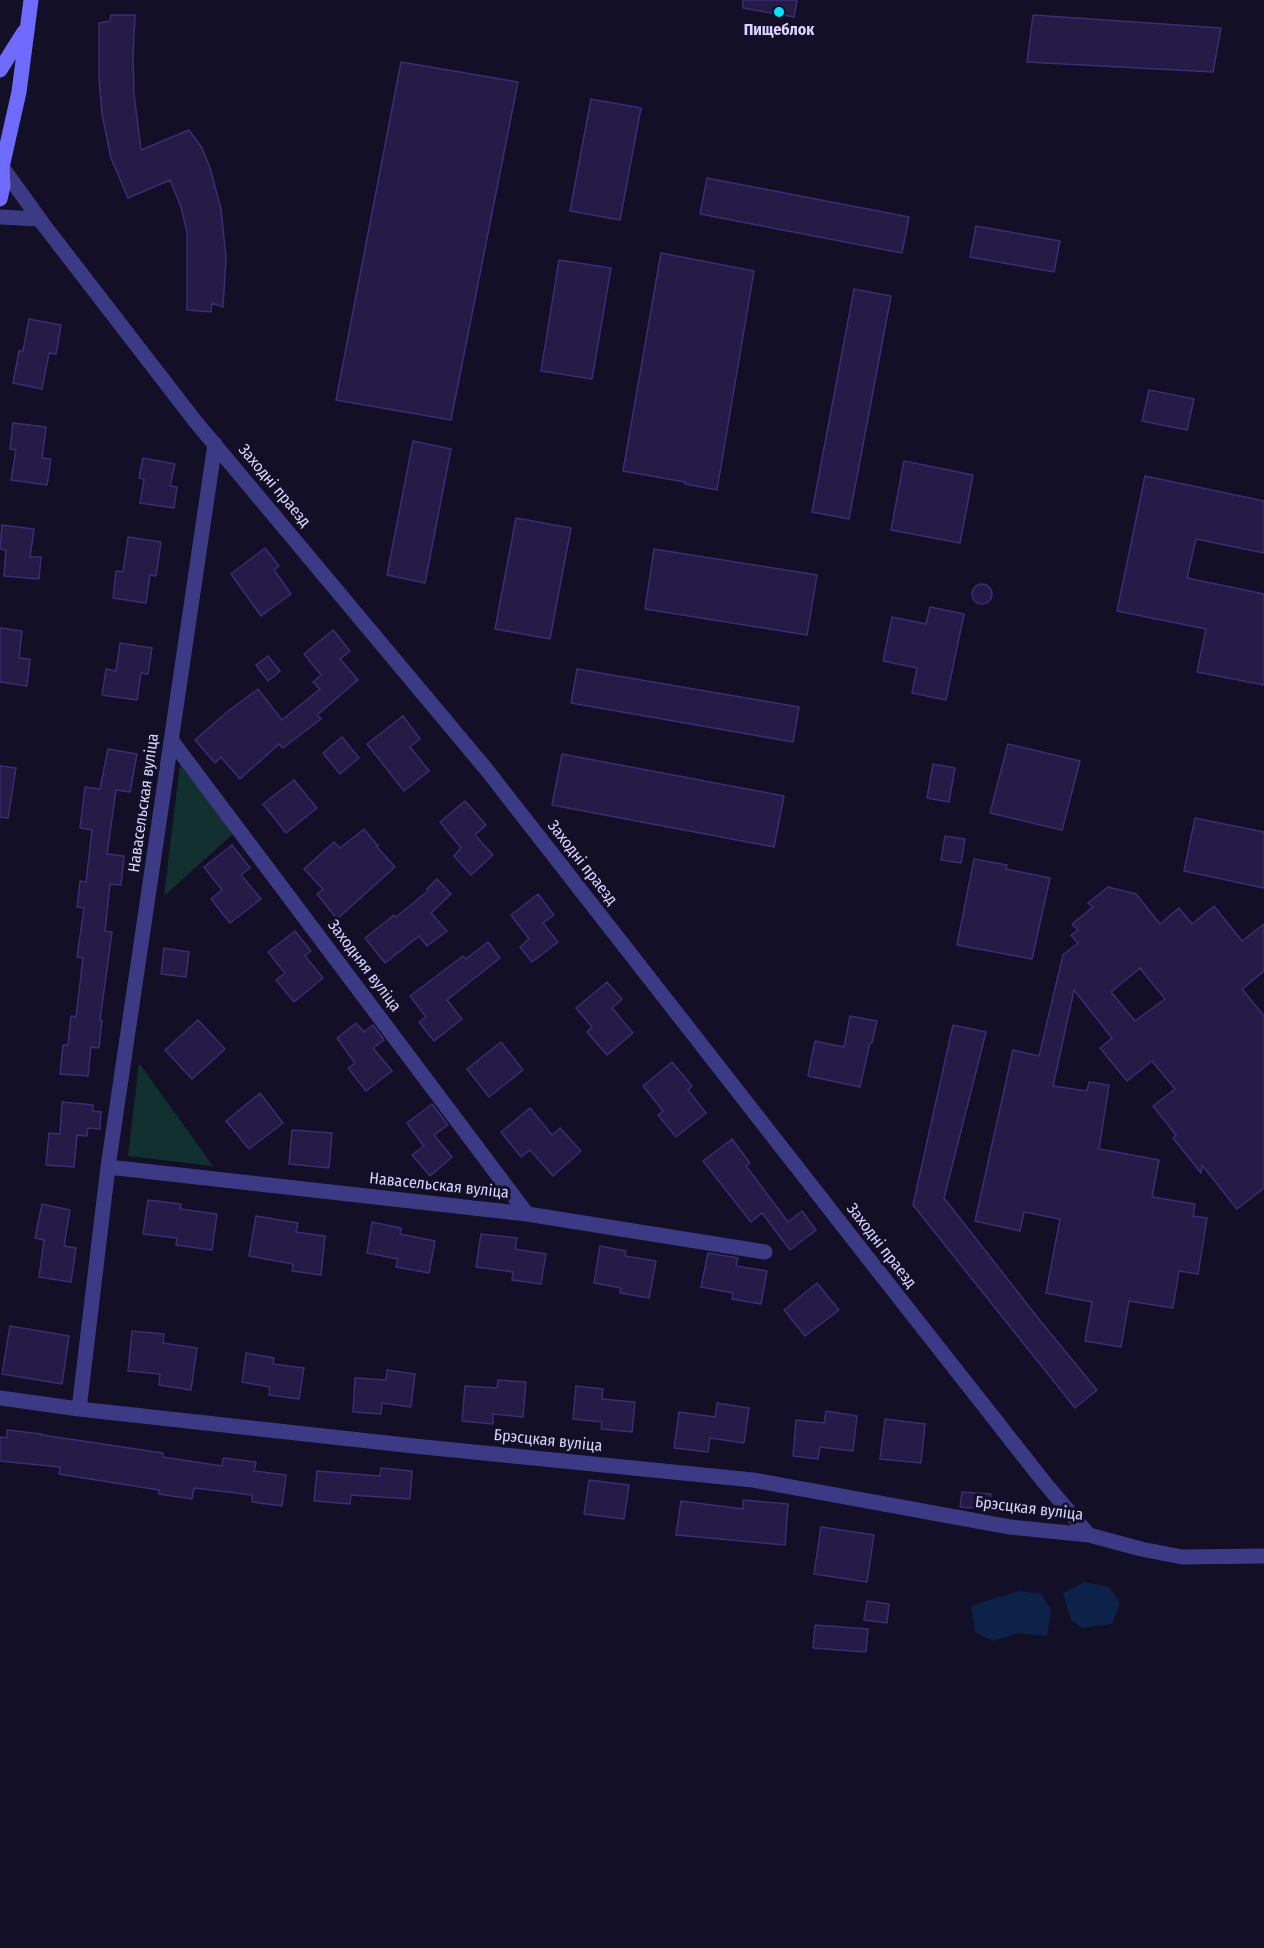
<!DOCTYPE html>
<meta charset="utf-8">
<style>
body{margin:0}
canvas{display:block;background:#130f26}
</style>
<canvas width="1264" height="1948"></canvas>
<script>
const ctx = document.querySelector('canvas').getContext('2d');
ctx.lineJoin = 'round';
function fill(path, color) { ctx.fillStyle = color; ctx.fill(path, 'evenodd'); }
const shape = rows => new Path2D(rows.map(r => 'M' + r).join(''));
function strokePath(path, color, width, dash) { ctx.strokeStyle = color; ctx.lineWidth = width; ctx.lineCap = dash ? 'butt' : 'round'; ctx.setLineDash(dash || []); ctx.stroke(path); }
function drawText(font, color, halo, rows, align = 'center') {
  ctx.font = font + ' "Fira Sans Condensed",sans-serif'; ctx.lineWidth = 6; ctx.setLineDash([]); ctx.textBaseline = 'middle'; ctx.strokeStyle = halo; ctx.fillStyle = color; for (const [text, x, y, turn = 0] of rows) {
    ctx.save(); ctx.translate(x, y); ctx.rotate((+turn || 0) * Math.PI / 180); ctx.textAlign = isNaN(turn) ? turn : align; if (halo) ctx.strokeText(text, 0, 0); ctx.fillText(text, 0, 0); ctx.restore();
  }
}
fill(shape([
 [180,765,234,833,164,896],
 [139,1063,213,1166,128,1156]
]), '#12302f');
fill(shape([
 [1084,1582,1109,1587,1120,1603,1112,1624,1082,1628,1071,1620,1063,1593],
 [1019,1591,1041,1594,1051,1610,1047,1636,1017,1633,994,1641,975,1632,971,1606]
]), '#0c2248');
const building = shape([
 [743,0,797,0,794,17,743,8,743,0],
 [111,15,135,15,133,57,134,94,141,150,189,130,202,148,210,168,221,209,226,258,223,307,212,303,211,312,187,310,187,232,181,207,170,180,128,198,111,158,102,114,99,79,99,23,110,21,111,15],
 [1033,15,1221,28,1213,72,1027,62,1033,15],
 [401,62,518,82,451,420,336,400,401,62],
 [591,99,641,108,620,220,570,211,591,99],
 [707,178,909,217,902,253,700,214,707,178],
 [976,226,1060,241,1054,272,970,257,976,226],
 [661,253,754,271,717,490,685,484,685,482,623,471,661,253],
 [559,260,611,268,592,379,541,371,559,260],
 [854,289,891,296,849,519,812,512,854,289],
 [29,319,61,325,56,354,49,353,42,389,13,383,19,351,23,351,29,319],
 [1149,390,1194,399,1187,430,1142,421,1149,390],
 [13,423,46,427,42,458,51,459,47,485,11,480,16,450,10,449,13,423],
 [413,441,451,449,425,583,387,575,413,441],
 [143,458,175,464,170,486,177,487,174,508,140,503,144,479,139,478,143,458],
 [904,461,973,475,960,543,891,530,904,461],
 [1145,476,1264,501,1264,553,1196,539,1187,578,1264,594,1264,685,1197,672,1206,629,1117,611,1145,476],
 [516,518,571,528,550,639,495,629,516,518],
 [2,525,34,529,30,557,41,557,39,579,4,576,6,550,0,549,2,525],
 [128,537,161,542,156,576,150,575,146,603,113,598,116,571,123,572,128,537],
 [265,548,279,566,274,570,291,594,261,616,231,574,265,548],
 [654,549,817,575,807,635,645,609,654,549],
 '972 594a10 10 0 1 1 20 0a10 10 0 1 1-20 0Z',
 [930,607,964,614,946,700,912,693,917,668,883,661,892,617,926,624,930,607],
 [0,628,22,631,19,658,30,659,27,686,0,682,0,628],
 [333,630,350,651,340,659,358,680,317,715,321,719,283,748,279,744,240,779,221,757,215,763,195,740,227,712,258,689,282,720,320,689,313,682,321,675,304,654,333,630],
 [120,643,152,648,148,674,141,673,137,700,102,695,106,669,116,671,120,643],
 [268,656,280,671,268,681,256,665,268,656],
 [577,669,799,707,793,742,571,703,577,669],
 [403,716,420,739,410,747,429,771,404,791,367,744,403,716],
 [342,737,359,758,340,774,323,753,342,737],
 [1008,744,1080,761,1062,830,990,813,1008,744],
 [108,749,137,754,130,792,116,790,107,854,124,856,121,885,110,884,105,931,112,932,100,1020,102,1020,99,1048,91,1047,88,1076,60,1074,63,1045,68,1045,71,1016,76,1017,83,958,77,957,84,908,77,907,80,881,86,882,92,830,80,828,85,787,100,789,108,749],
 [562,754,784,796,774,847,552,805,562,754],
 [933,764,955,768,949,802,927,798,933,764],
 [0,766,16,768,8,818,0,817,0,766],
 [294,780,317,808,286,833,263,804,294,780],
 [465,801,486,825,475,835,493,855,471,875,454,856,461,848,440,822,465,801],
 [1195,818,1264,832,1264,888,1184,871,1195,818],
 [364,829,378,846,377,847,395,867,337,919,317,894,323,889,304,869,334,842,340,848,364,829],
 [945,836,965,839,961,863,941,860,945,836],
 [232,845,250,868,241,875,261,899,230,923,211,899,222,890,204,867,232,845],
 [974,859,1007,865,1006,869,1050,878,1032,959,957,945,974,859],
 [437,879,451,894,431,913,447,931,427,946,419,936,385,963,365,938,394,915,396,917,428,891,427,889,437,879],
 [1108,887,1136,894,1160,924,1179,908,1192,924,1214,906,1242,941,1264,924,1264,971,1242,989,1264,1016,1264,1188,1237,1209,1202,1165,1201,1173,1173,1138,1176,1135,1153,1106,1175,1089,1152,1061,1127,1081,1100,1048,1112,1038,1074,990,1053,1086,1087,1091,1089,1082,1109,1085,1099,1149,1159,1160,1152,1197,1195,1204,1193,1216,1207,1218,1198,1274,1179,1271,1173,1308,1129,1301,1121,1347,1085,1341,1092,1302,1046,1293,1060,1219,1024,1212,1020,1231,975,1221,1013,1050,1039,1056,1063,955,1078,943,1071,935,1078,930,1072,924,1093,907,1088,903,1108,887],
 [1140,968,1165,999,1135,1021,1111,992,1140,968],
 [538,894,554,915,543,923,558,942,532,962,520,947,529,939,527,936,511,915,538,894],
 [295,931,311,951,305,956,323,978,294,1002,276,980,285,973,268,952,295,931],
 [488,942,500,958,447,1000,462,1019,434,1041,419,1022,426,1017,410,996,463,956,466,959,488,942],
 [164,948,189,952,186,977,161,974,164,948],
 [607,982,622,999,612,1008,633,1033,607,1055,587,1032,592,1027,576,1008,607,982],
 [850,1016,877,1021,872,1043,870,1043,860,1087,808,1076,815,1041,844,1047,850,1016],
 [198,1020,225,1049,192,1079,165,1050,198,1020],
 [356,1023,364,1032,373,1025,384,1040,373,1048,392,1071,366,1091,348,1068,355,1063,337,1038,356,1023],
 [953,1025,986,1032,944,1198,1042,1323,1097,1390,1075,1408,913,1205,953,1025],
 [501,1042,523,1070,489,1097,467,1069,501,1042],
 [672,1062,692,1086,688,1090,706,1113,676,1137,658,1115,663,1111,643,1086,672,1062],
 [260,1093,283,1123,249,1149,226,1121,260,1093],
 [62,1102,93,1105,93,1111,101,1112,100,1129,88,1128,87,1136,77,1135,74,1167,46,1165,49,1133,60,1134,62,1102],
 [432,1104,448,1125,434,1135,452,1157,430,1176,412,1155,424,1146,407,1123,432,1104],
 [530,1108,552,1135,560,1128,581,1151,553,1176,530,1150,521,1157,501,1132,530,1108],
 [292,1130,332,1133,329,1168,289,1164,292,1130],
 [732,1139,750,1163,746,1166,788,1222,802,1211,816,1230,790,1250,762,1213,751,1222,703,1161,732,1139],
 [148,1200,181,1204,180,1209,217,1214,212,1250,176,1245,177,1238,143,1234,148,1200],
 [42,1204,70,1210,64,1246,76,1248,71,1282,39,1277,44,1240,35,1238,42,1204],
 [256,1216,298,1223,296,1232,325,1236,321,1275,292,1271,293,1264,249,1256,256,1216],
 [372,1222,401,1228,400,1234,435,1241,429,1273,396,1267,398,1259,367,1253,372,1222],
 [481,1234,517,1238,515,1249,546,1254,541,1284,512,1280,513,1272,476,1267,481,1234],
 [600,1246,626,1251,625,1256,656,1261,649,1298,620,1293,621,1288,594,1283,600,1246],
 [708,1253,738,1258,736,1266,767,1271,761,1304,732,1299,733,1293,701,1287,708,1253],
 [817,1283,839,1310,805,1336,784,1310,817,1283],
 [10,1326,69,1336,62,1384,2,1374,10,1326],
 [132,1331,164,1334,163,1343,197,1348,191,1390,159,1385,160,1374,128,1371,132,1331],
 [246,1353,274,1358,273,1364,304,1368,299,1399,269,1395,270,1387,242,1382,246,1353],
 [387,1370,415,1374,411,1407,382,1403,381,1414,353,1412,355,1378,386,1380,387,1370],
 [498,1380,526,1382,523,1417,493,1414,493,1424,462,1421,465,1386,497,1388,498,1380],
 [576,1386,603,1389,602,1399,635,1402,632,1432,601,1429,602,1422,573,1419,576,1386],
 [717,1403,749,1408,744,1443,710,1438,708,1452,674,1448,679,1412,715,1417,717,1403],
 [826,1411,857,1416,853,1451,820,1447,818,1459,793,1456,796,1420,824,1423,826,1411],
 [885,1419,925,1424,921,1463,880,1459,885,1419],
 [7,1430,42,1434,42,1435,163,1453,163,1457,222,1466,223,1458,256,1462,254,1471,286,1475,282,1506,252,1502,252,1495,194,1488,192,1499,159,1494,159,1490,59,1474,60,1467,0,1461,0,1437,7,1438,7,1430],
 [381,1468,412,1471,410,1499,351,1495,350,1504,314,1501,317,1471,380,1476,381,1468],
 [589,1480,629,1485,624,1519,584,1514,589,1480],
 [962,1492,991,1494,990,1509,960,1507,962,1492],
 [743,1500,788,1504,785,1545,676,1535,681,1501,743,1509,743,1500],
 [821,1527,874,1535,867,1582,814,1574,821,1527],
 [867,1601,889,1604,887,1623,864,1620,867,1601],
 [815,1625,868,1629,866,1652,813,1648,815,1625]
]);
fill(building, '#241b47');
strokePath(building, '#3b2d73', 1.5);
strokePath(shape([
 [2,167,43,224,195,421,486,769,864,1253,1044,1482,1089,1535],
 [0,217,39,219],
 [172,741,527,1214],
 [108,1167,527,1214,765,1252],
 [0,1398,79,1409,414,1446,753,1480,1010,1527,1089,1535,1141,1549,1182,1557,1264,1556],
 [79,1409,108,1167,215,444]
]), '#3d3a85', 15);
strokePath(shape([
 [0,70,24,32],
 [0,165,2,167,3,186,0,199],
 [2,167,19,92,31,0]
]), '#6f6bff', 15);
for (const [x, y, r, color] of [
 [779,12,6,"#00e5ff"]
]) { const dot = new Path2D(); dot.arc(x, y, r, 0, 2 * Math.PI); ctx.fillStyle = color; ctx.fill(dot); strokePath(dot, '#130f26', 2); }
drawText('bold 16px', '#d9d4ff', '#130f26', [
 ["Пищеблок",779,31]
]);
drawText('16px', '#d9d4ff', '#130f26', [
 ["Заходні праезд",274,486,50],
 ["Навасельская вуліца",144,803,-82],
 ["Заходні праезд",582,863,52],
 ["Заходняя вуліца",364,966,53],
 ["Навасельская вуліца",439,1186,6],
 ["Заходні праезд",881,1246,52],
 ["Брэсцкая вуліца",548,1441,6],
 ["Брэсцкая вуліца",1029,1509,7]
]);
</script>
